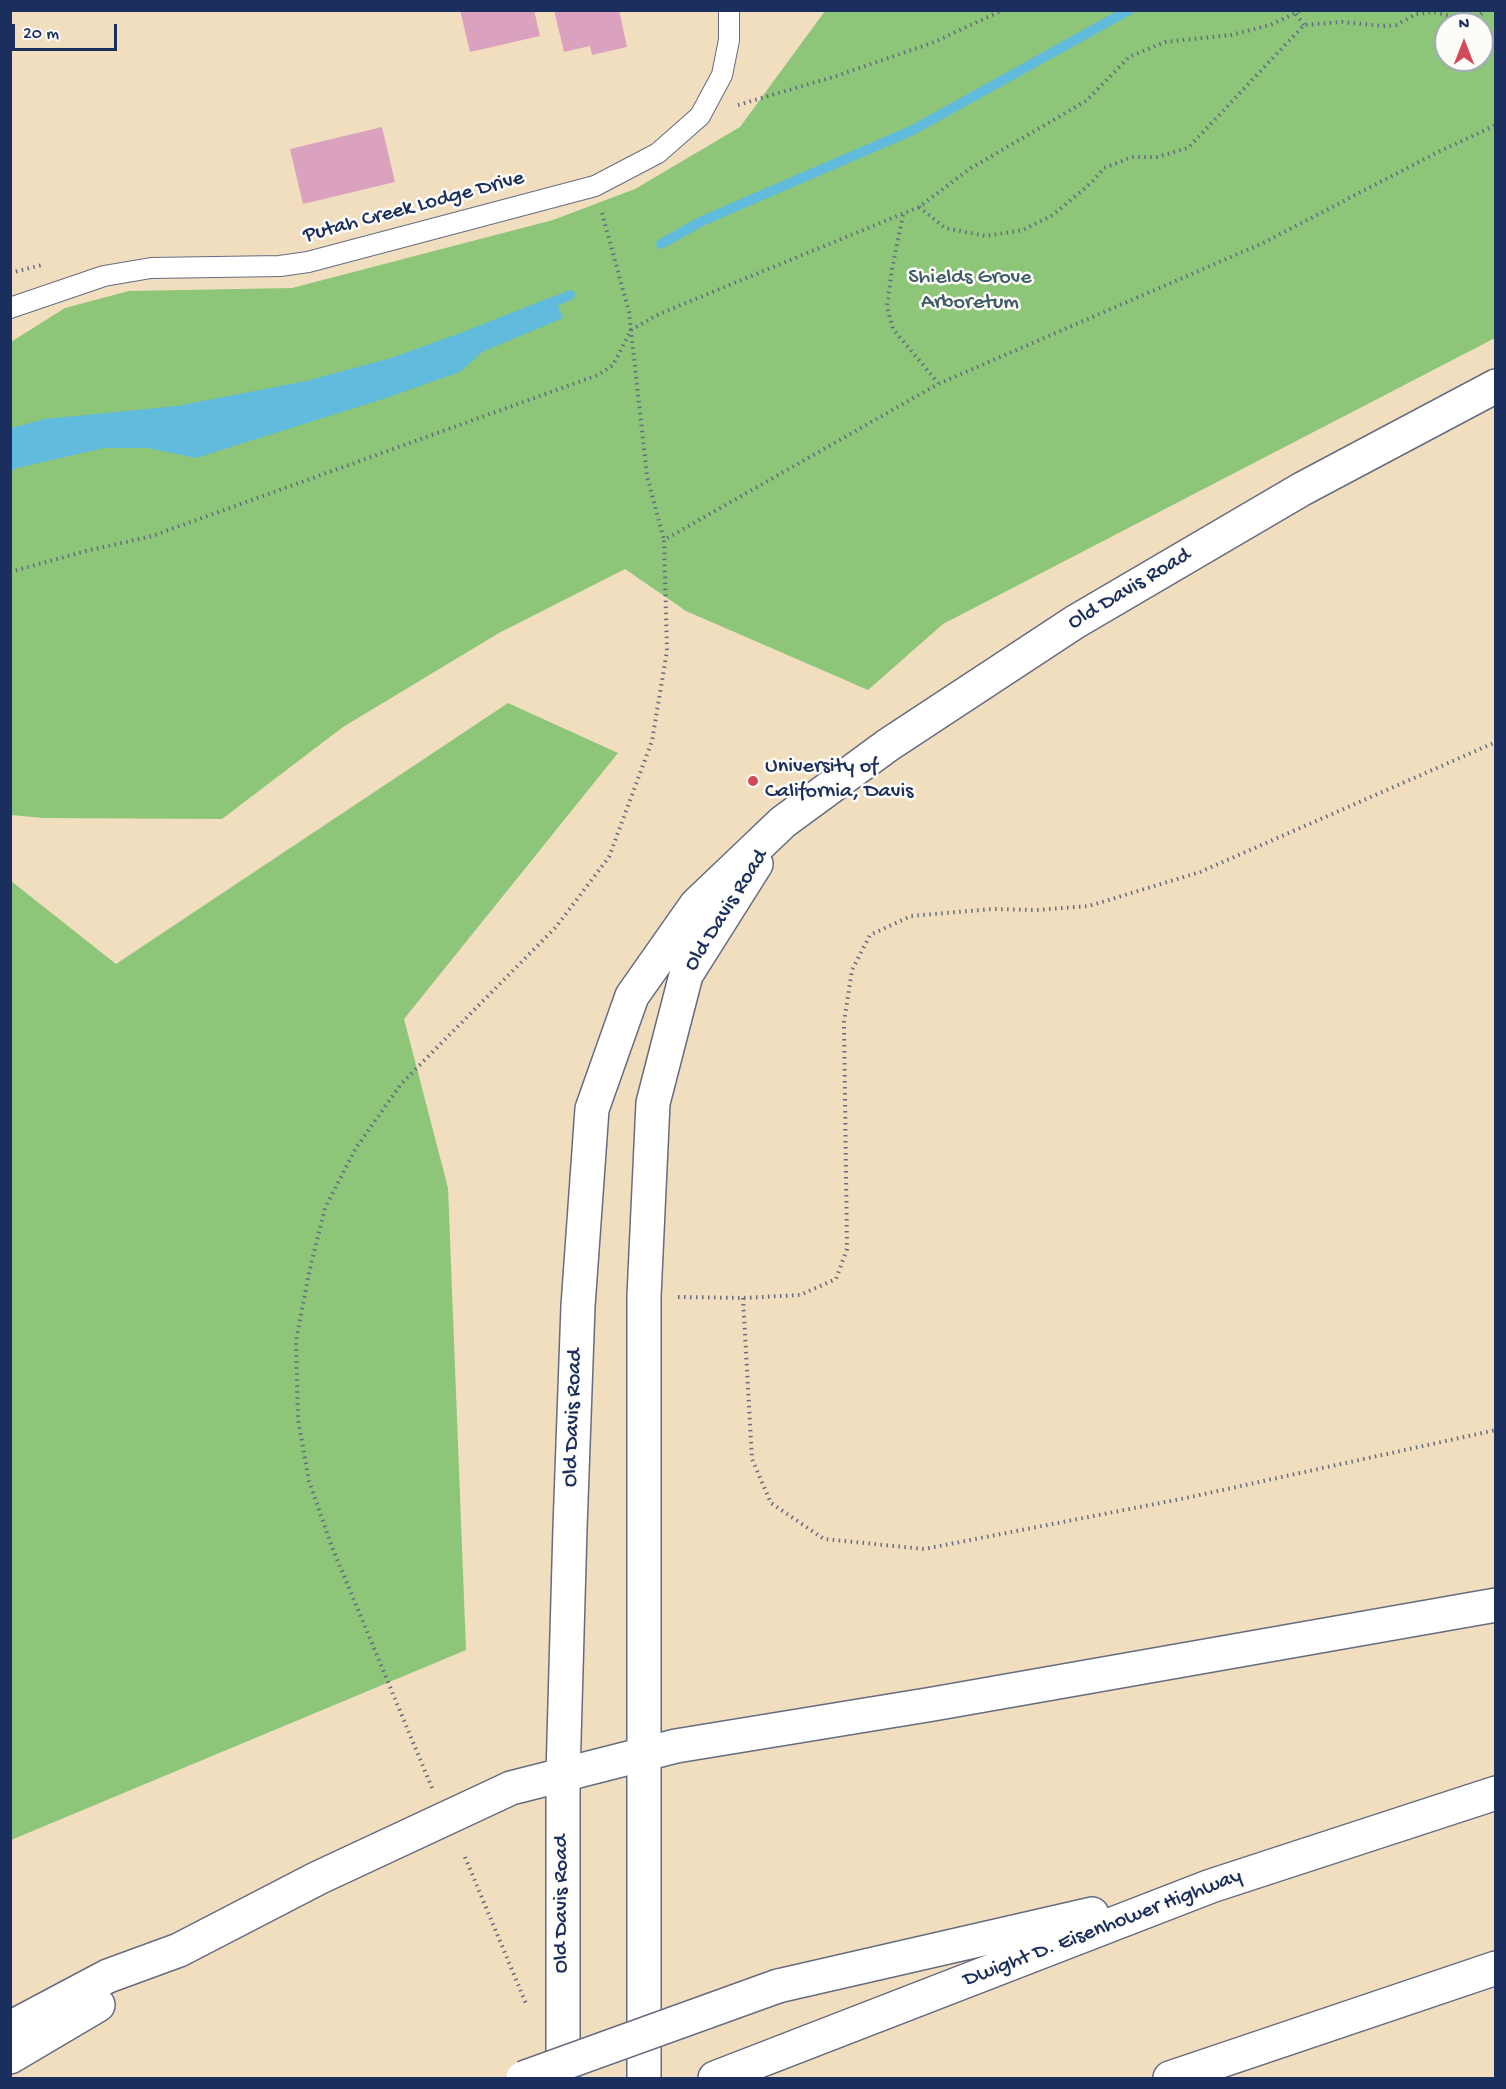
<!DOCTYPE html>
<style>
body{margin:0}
#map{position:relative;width:1506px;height:2089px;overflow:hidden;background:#f1debe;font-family:"Gochi Hand",sans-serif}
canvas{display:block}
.frame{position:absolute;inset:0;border:12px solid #1b2f5e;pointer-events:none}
.north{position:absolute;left:1434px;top:12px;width:60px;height:60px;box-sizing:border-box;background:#fdfcf7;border:2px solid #a3aaba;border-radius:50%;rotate:0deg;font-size:16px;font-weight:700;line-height:24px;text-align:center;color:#1b2f5e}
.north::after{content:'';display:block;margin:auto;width:21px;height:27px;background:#d1495b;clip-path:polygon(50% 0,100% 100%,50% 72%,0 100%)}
.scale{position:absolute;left:12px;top:24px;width:105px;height:27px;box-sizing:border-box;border:3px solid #1b2f5e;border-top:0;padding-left:8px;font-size:18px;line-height:21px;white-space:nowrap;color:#1b2f5e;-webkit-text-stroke:4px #fdfcf7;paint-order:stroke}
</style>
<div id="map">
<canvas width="1506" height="2089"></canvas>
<div class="frame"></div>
<div class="north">N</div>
<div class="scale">20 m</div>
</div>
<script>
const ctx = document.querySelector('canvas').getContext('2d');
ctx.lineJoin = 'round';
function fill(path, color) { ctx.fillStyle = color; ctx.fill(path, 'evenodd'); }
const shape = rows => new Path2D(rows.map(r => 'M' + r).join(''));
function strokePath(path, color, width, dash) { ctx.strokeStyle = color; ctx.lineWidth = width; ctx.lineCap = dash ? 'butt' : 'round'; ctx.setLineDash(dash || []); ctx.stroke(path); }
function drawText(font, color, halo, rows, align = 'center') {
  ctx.font = font + ' "Gochi Hand",sans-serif'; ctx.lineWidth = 5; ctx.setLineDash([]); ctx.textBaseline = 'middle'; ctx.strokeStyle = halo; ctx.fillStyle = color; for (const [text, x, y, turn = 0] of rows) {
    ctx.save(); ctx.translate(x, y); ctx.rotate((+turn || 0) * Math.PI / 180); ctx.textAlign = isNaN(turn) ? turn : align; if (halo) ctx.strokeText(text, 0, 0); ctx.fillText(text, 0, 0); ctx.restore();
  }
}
fill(shape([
 [825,11,1495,11,1495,338,943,624,868,690,686,611,625,569,499,633,343,727,222,819,44,818,11,815,11,342,65,308,129,291,292,288,553,220,635,189,740,127],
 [1446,24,1482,24,1482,60,1446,60],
 [508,703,618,753,404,1019,448,1188,466,1650,11,1840,11,881,116,964]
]), '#8dc579');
fill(shape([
 [554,296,563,318,482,352,460,372,380,400,196,458,147,448,104,448,17,468,11,472,11,428,45,419,177,406,306,381,391,358,463,332]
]), '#60bbdd');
strokePath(shape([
 [661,244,702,221,913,130,1129,10],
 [545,306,570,295]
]), '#60bbdd', 10);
fill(shape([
 [460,10,534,10,540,36,470,52],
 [554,10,619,10,627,47,592,55,590,46,564,52],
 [382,127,395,182,303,204,290,149]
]), '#daa2be');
const service = shape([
 [10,308,104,276,151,268,280,266,308,262,595,186,658,153,700,116,722,75,729,40,729,10]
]);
const tertiary = shape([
 [563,2078,563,1775,570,1528,578,1306,592,1109,632,996,696,905,783,822,888,745,1075,622,1302,489,1496,386],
 [644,2078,644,1296,653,1103,686,975,756,864]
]);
const motorway = shape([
 [778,1986,1092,1914],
 [10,2028,108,1976,179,1950,318,1878,511,1788,676,1746,933,1704,1496,1605],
 [10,2057,98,2005],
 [715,2078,1211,1886,1496,1793],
 [1170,2078,1496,1968]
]);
strokePath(service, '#666c80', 22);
strokePath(tertiary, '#666c80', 36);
strokePath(motorway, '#666c80', 36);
strokePath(shape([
 [1296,14,1304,25],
 [738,105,833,77,932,43,1003,10],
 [919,207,945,228,986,236,1023,230,1053,215,1091,183,1104,168,1132,157,1157,157,1188,148,1304,25,1342,22,1383,26,1396,25,1416,14,1434,12,1462,19,1479,16,1485,10],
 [602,213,629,312,647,476,664,540],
 [903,215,892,269,887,307,893,329,938,383],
 [10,273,42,265],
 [10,572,86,551,152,536,598,375,613,365,631,330,659,314,919,207,971,168,1086,101,1129,57,1165,42,1231,35,1270,25,1302,10],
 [678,1297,743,1298,800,1295,836,1279,847,1249,844,1022,852,970,870,935,911,916,992,909,1037,910,1089,906,1200,872,1496,742],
 [743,1298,752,1459,771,1503,824,1539,924,1549,1186,1498,1496,1430],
 [432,1788,332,1547,309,1481,298,1419,296,1341,309,1273,325,1208,356,1148,401,1084,556,927,609,857,652,741,667,651,664,540,938,384,1263,243,1438,152,1496,125],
 [465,1857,527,2006]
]), '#666c80', 4, [1.5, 4.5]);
strokePath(service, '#fff', 20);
strokePath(tertiary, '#fff', 33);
strokePath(motorway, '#fff', 33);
const motorwayBridge = shape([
 [523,2078,778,1986]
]);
strokePath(motorwayBridge, '#666c80', 36, []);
strokePath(motorwayBridge, '#fff', 33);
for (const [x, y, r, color] of [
 [753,781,6,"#d1495b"]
]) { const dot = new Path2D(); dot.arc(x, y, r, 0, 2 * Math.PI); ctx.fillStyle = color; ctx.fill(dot); strokePath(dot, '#fdfcf7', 2); }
drawText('22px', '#1b2f5e', '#fdfcf7', [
 ["Putah Creek Lodge Drive",414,208,-15],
 ["Old Davis Road",1130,590,-31],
 ["Old Davis Road",727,911,-58],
 ["Old Davis Road",574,1418,-88],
 ["Old Davis Road",563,1904,-90],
 ["Dwight D. Eisenhower Highway",1103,1929,-21]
]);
drawText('22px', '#3d5c66', '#fdfcf7', [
 ["Shields Grove",970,279],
 ["Arboretum",970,304]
]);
drawText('22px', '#1b2f5e', '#fdfcf7', [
 ["University of",765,768],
 ["California, Davis",765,793]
], 'left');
</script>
